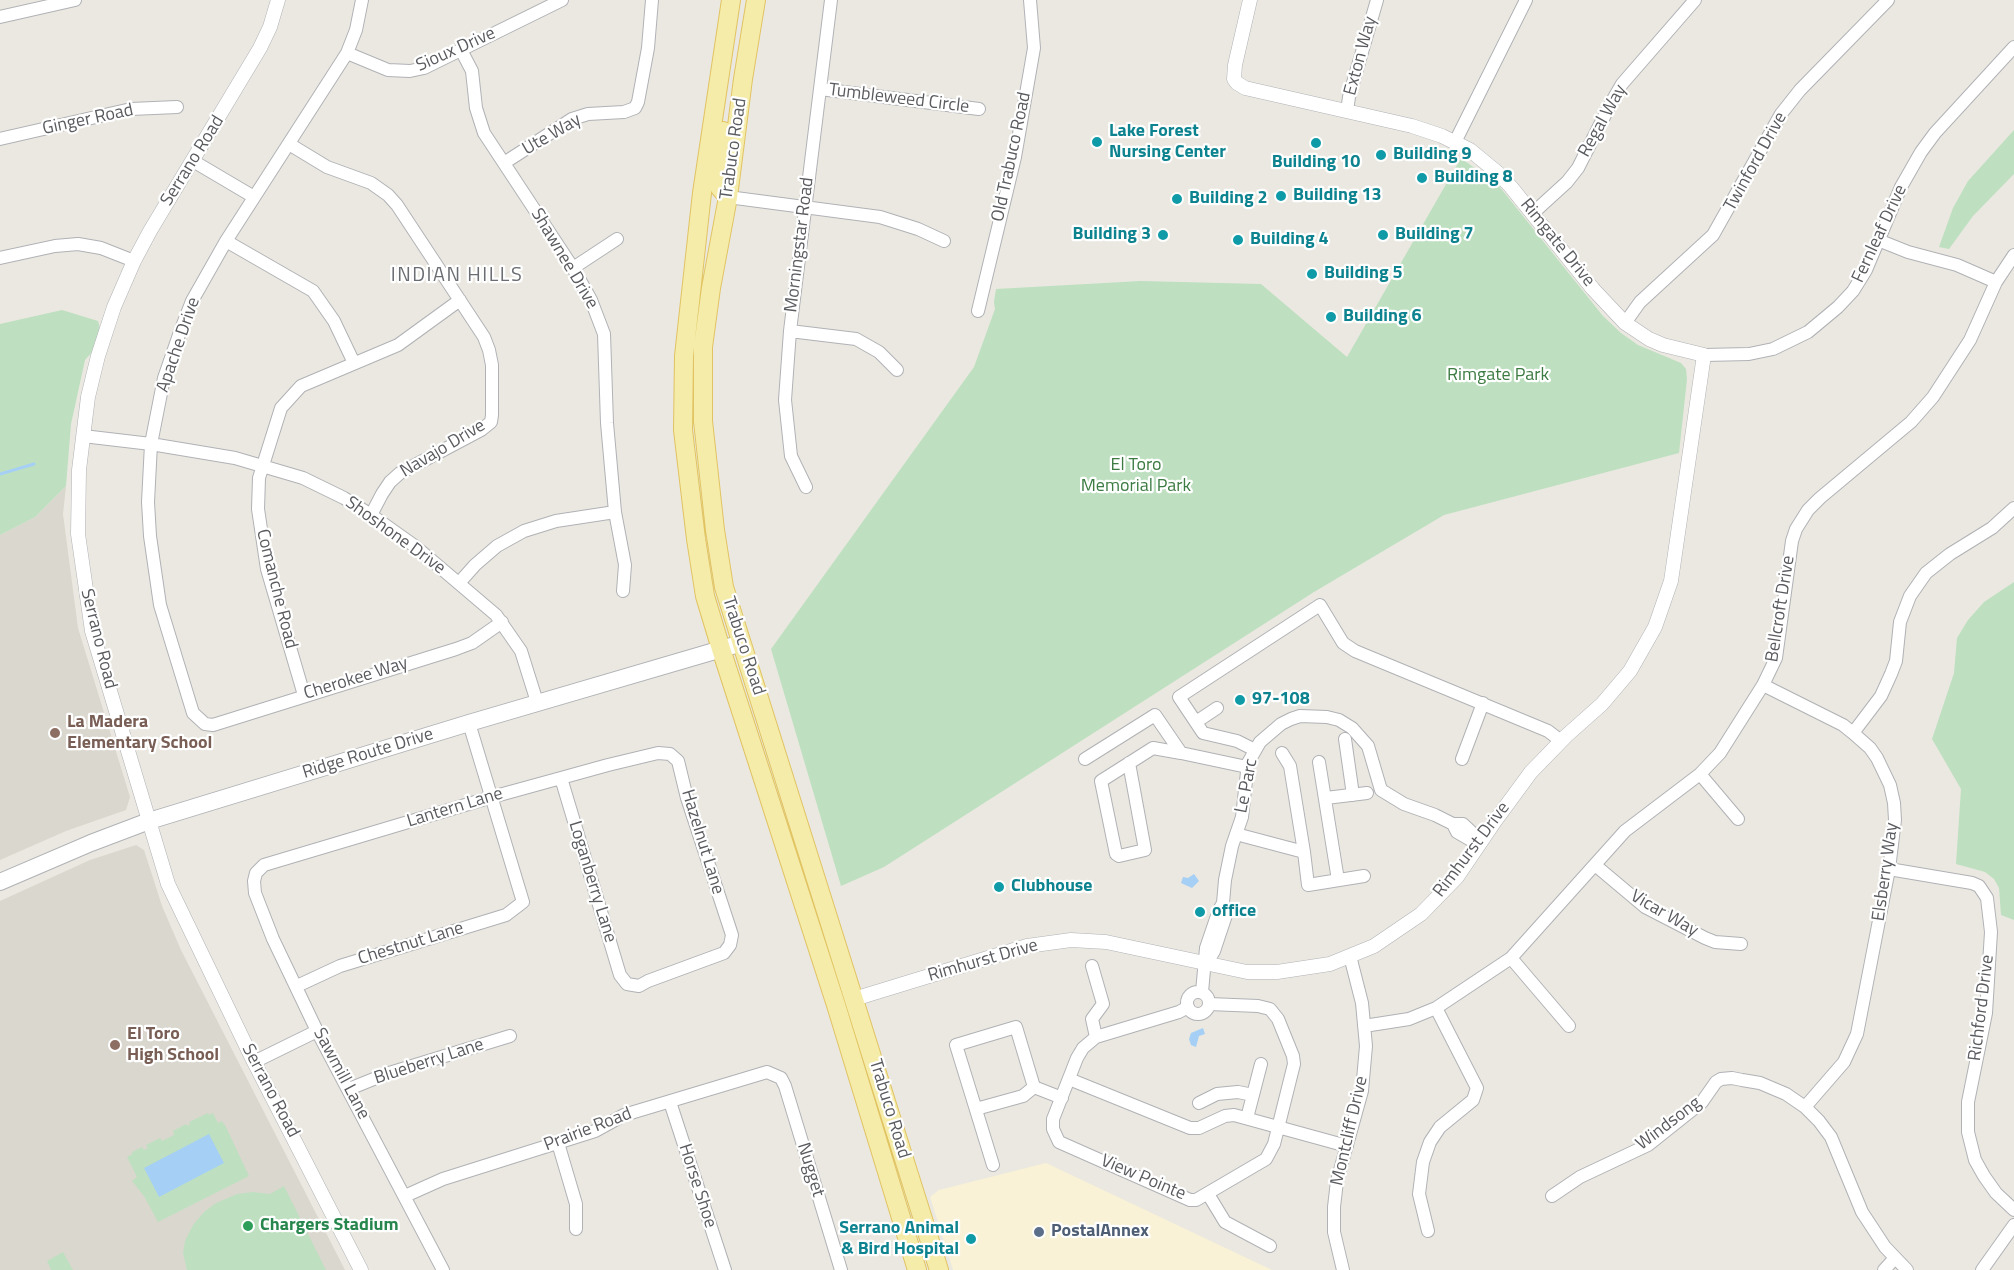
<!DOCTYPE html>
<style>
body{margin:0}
canvas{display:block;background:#eae8e0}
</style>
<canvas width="2014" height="1270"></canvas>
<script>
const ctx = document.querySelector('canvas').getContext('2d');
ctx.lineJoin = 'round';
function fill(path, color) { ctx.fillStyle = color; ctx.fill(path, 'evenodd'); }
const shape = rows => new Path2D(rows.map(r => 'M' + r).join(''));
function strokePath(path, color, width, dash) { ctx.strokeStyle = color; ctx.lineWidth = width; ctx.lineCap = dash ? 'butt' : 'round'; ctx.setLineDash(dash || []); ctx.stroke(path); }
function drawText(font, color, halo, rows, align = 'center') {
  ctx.font = font + ' "Titillium Web",sans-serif'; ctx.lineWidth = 4.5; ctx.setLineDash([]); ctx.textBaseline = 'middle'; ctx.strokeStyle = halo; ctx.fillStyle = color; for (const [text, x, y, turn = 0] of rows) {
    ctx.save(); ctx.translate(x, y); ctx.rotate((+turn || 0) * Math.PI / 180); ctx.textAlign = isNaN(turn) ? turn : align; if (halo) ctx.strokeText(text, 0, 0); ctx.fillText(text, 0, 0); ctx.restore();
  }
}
fill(shape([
 [1046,1163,1272,1270,953,1270,930,1197,939,1190]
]), '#f9f2d6');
fill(shape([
 [66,486,63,514,78,628,130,797,126,810,66,831,0,860,0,535,35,517],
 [136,845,144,850,162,906,181,950,345,1270,0,1270,0,901,90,860]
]), '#dad7ce');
fill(shape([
 [2014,130,2014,174,1973,216,1949,249,1939,247,1953,208,1968,181],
 [1461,158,1499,186,1603,316,1621,333,1638,345,1681,363,1686,369,1687,379,1679,453,1444,515,1314,592,884,867,841,886,771,649,974,367,995,309,994,302,996,289,1141,281,1261,284,1347,357],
 [62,310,98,321,103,340,85,360,71,424,66,486,35,517,0,535,0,324],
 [2014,582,2014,920,2001,915,1999,888,1994,879,1985,872,1956,864,1961,789,1932,739,1954,673,1957,638,1968,620,1984,602],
 [208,1113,209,1115,213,1113,218,1123,222,1121,226,1127,249,1176,158,1222,144,1196,132,1181,137,1177,127,1157,132,1154,132,1152,142,1147,144,1150,148,1148,146,1145,160,1138,162,1141,174,1135,173,1131,186,1124,188,1126,190,1124,189,1122],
 [284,1186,326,1270,187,1270,183,1253,185,1241,193,1225,204,1212,216,1203,237,1194,253,1192,270,1194],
 [63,1252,73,1270,51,1270,47,1261]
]), '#bee0c0');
fill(shape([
 [1194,874,1199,881,1192,888,1181,883,1183,877,1188,878],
 [1203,1028,1205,1034,1199,1036,1196,1047,1191,1045,1189,1039,1191,1033],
 [209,1134,224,1163,159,1197,144,1168]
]), '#a5cff5');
strokePath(shape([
 [0,474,34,464]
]), '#a5cff5', 3);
const minor = shape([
 [362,0,356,30,347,53,226,241,192,301,180,332,164,378,151,444,148,502,150,536,160,605,193,713,205,724,213,725,456,649,472,643,502,622],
 [0,17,75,0],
 [461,50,472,71,476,108,484,133,573,268,591,300,604,334,607,423,615,512,625,565,623,591],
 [347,53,388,70,410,71,424,68,562,0],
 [820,89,979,109],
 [1347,111,1349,97,1377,0],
 [0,139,131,109,177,107],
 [1455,142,1526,0],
 [289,144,327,167,371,183,388,195,397,205,484,337,489,350,492,365,492,415,491,422,481,430,400,473,390,482,382,494,371,515],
 [193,161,254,197],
 [504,163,572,119,588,114,624,112,635,108,638,102,648,48,652,0],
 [728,197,880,217,918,229,944,241],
 [1533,213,1567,182,1578,168,1611,103,1622,84,1695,0],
 [1878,240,1908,252,1957,265,1996,282],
 [226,241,313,291,334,321,354,363],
 [0,258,55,246,78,244,101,248,134,261],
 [573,268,617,239],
 [978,311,1015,157,1034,48,1030,0],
 [1625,323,1640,302,1713,235,1781,114,1800,90,1888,0],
 [790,331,856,339,879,352,897,370],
 [1704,355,1749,354,1773,349,1808,332,1838,307,1853,291,1866,270,1901,187,1921,152,1935,133,2014,47],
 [83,436,151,444,235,458,303,478,344,498,371,515,416,547,496,615,521,651,537,702],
 [806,487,791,456,785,400,790,331,831,0],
 [459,583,475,565,497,546,524,531,556,521,615,512],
 [1763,685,1843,725,1853,733,1870,748,1877,758,1890,785,1894,803,1895,820,1889,869,1857,1034,1844,1062,1805,1107],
 [304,695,267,569,258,509,259,478,281,408,301,386,398,345,460,300],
 [1196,722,1217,708],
 [1853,733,1881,696,1891,674,1896,661,1900,622,1910,596,1926,573,1950,554,1992,528,2014,508],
 [1345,739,1353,795],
 [1255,750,1237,741,1203,733,1179,697,1320,605,1343,643,1355,651,1548,731,1561,741],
 [1181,753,1247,767],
 [1282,753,1290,766,1304,852],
 [1085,759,1155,715,1181,753,1153,748,1101,781,1116,854,1119,856,1145,850,1129,763],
 [1462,759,1483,703],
 [1319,762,1338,880],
 [1700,774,1738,819],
 [1326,798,1367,793],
 [1453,824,1457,832,1469,839,1481,841],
 [1236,834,1304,852,1308,885,1364,876],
 [1595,865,1645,907,1705,938,1715,942,1741,944],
 [1889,869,1972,883,1979,886,1987,898,1991,932,1986,1013,1968,1102,1968,1132,1975,1160,1984,1176,1996,1193,2014,1210],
 [1511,958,1569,1026],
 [1206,964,1214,951,1227,912,1223,903,1225,880,1232,846,1242,817,1248,763,1260,742,1281,724,1291,719,1300,716,1327,717,1339,720,1352,728,1368,746,1381,790,1404,804,1435,815,1453,824,1463,824,1481,841],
 [1092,966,1103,1004,1092,1019,1096,1037],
 [297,986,340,966,506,915,523,902,469,723],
 '1187 1003a11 11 0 1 1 22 0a11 11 0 1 1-22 0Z',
 [1202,992,1206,948,1219,910,1223,903],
 [1188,1007,1179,1012,1096,1037,1083,1048,1077,1058,1053,1119,1053,1129,1059,1142,1190,1200,1196,1200,1266,1159,1274,1144,1294,1064,1293,1056,1278,1019,1270,1009,1258,1006,1209,1004],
 [1364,1026,1409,1019,1436,1008,1511,958,1625,831,1700,774,1720,753,1763,685,1776,658,1792,541,1796,529,1808,510,1820,498,1911,422,1933,397,1970,340,1996,282,2014,255],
 [254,1062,317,1031],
 [1069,1079,1190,1128,1199,1128,1225,1116,1234,1115,1347,1146],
 [349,1089,386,1074,510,1036],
 [670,1102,725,1270],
 [1199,1103,1217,1094,1238,1092,1253,1095],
 [976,1109,1023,1096,1034,1087],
 [1247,1118,1261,1064],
 [558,1143,576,1204,576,1229],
 [993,1165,956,1045,1016,1027,1034,1087,1062,1098],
 [1208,1194,1225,1222,1270,1246],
 [405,1196,443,1179,595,1131,624,1115,767,1072,781,1078,785,1086,841,1270],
 [1552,1196,1580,1177,1648,1145,1702,1102,1716,1082,1721,1079,1732,1078,1742,1080,1760,1083,1786,1094,1805,1107,1819,1121,1831,1137,1862,1212,1885,1247,1907,1270],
 [1428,1231,1419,1194,1423,1162,1430,1142,1440,1127,1473,1100,1477,1088,1436,1008],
 [443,1270,317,1031,273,939,255,893,254,881,256,873,264,865,492,797,561,778,608,765,658,753,670,754,678,761,687,798,732,935,730,945,724,953,648,981,639,986,627,984,620,975,561,778],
 [1343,1270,1334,1232,1334,1207,1337,1181,1362,1091,1366,1046,1362,1003,1350,956],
 [1884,1270,1895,1258],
 [1982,1270,2014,1225]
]);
const tertiary = shape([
 [278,0,270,27,260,48,150,231,134,261,114,307,98,356,88,397,79,470,78,534,92,631,168,884,251,1056,361,1270],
 [854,999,1027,946,1071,940,1106,942,1247,972,1277,972,1330,964,1374,946,1421,914,1457,877,1495,821,1531,772,1566,736,1602,704,1630,671,1655,627,1671,581,1704,355,1663,345,1649,339,1625,323,1593,289,1511,187,1498,173,1470,150,1442,136,1412,126,1245,88,1237,83,1234,79,1235,65,1250,0]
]);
const secondary = shape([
 [0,882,91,843,149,821,469,723,742,643]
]);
const primary = shape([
 [731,0,702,193,684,356,683,430,696,539,705,596,721,649,836,1005,917,1270],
 [756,0,743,79,728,197,711,288,703,347,703,421,715,530,724,587,939,1270],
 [723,131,717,179,720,188,728,197]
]);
strokePath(minor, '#b1b2b6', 14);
strokePath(tertiary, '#b1b2b6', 15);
strokePath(secondary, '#b0b2b6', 18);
strokePath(primary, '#e1c362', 20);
strokePath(minor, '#fff', 12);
strokePath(tertiary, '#fff', 14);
strokePath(secondary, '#fff', 16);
strokePath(primary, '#f5ecaa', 18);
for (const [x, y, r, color] of [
 [1097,142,6,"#0f9aa8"],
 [1316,143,6,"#0f9aa8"],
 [1381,155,6,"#0f9aa8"],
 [1422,178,6,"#0f9aa8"],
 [1281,196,6,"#0f9aa8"],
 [1177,199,6,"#0f9aa8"],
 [1163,235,6,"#0f9aa8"],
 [1383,235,6,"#0f9aa8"],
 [1238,240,6,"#0f9aa8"],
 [1312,274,6,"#0f9aa8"],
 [1331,317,6,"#0f9aa8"],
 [1240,700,6,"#0f9aa8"],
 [55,733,6,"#8d6e63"],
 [999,887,6,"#0f9aa8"],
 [1200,912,6,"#0f9aa8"],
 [115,1045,6,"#8d6e63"],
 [248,1226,6,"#2e9e5b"],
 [1039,1232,6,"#5c6f8a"],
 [971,1239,6,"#0f9aa8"]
]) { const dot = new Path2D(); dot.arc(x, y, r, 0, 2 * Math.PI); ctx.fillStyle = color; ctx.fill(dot); strokePath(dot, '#fff', 2); }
drawText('18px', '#595b5f', '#fff', [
 ["Sioux Drive",456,50,-24],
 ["Exton Way",1361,56,-75],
 ["Tumbleweed Circle",899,99,7],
 ["Ginger Road",88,120,-12],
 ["Regal Way",1603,121,-61],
 ["Ute Way",552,135,-30],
 ["Trabuco Road",734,149,-82],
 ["Old Trabuco Road",1012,157,-78],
 ["Serrano Road",193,161,-58],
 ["Twinford Drive",1756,162,-61],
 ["Fernleaf Drive",1880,234,-65],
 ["Rimgate Drive",1557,243,51],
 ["Morningstar Road",800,245,-83],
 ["Shawnee Drive",564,259,59],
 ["Apache Drive",179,345,-71],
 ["Navajo Drive",443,449,-31],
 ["Shoshone Drive",395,536,36],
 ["Comanche Road",276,589,76],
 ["Bellcroft Drive",1781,609,-81],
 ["Serrano Road",98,639,76],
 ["Trabuco Road",743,646,72],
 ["Cherokee Way",356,679,-17],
 ["Ridge Route Drive",368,754,-17],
 ["Le Parc",1247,786,-79],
 ["Lantern Lane",455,808,-17],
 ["Hazelnut Lane",702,842,73],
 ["Rimhurst Drive",1472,850,-53],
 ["Elsberry Way",1886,872,-82],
 ["Loganberry Lane",592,882,73],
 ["Vicar Way",1664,914,30],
 ["Chestnut Lane",411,944,-17],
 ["Rimhurst Drive",983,961,-16],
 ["Richford Drive",1982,1008,-83],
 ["Blueberry Lane",429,1062,-18],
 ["Sawmill Lane",341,1074,62],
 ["Serrano Road",270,1091,62],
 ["Trabuco Road",889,1109,73],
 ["Windsong",1669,1124,-37],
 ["Prairie Road",588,1130,-21],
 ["Montcliff Drive",1350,1131,-77],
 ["Nugget",810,1170,73],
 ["View Pointe",1143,1178,23],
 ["Horse Shoe",697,1186,72]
]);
drawText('bold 18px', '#0d838f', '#fff', [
 ["Lake Forest",1109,132],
 ["Nursing Center",1109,153],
 ["Building 9",1393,155],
 ["Building 10",1316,163,"center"],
 ["Building 8",1434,178],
 ["Building 13",1293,196],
 ["Building 2",1189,199],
 ["Building 3",1151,235,"right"],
 ["Building 7",1395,235],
 ["Building 4",1250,240],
 ["Building 5",1324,274],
 ["Building 6",1343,317],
 ["97-108",1252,700],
 ["Clubhouse",1011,887],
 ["office",1212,912],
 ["Serrano Animal",959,1229,"right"],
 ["& Bird Hospital",959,1250,"right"]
], 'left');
drawText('18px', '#3c7b42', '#fff', [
 ["Rimgate Park",1498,376],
 ["El Toro",1136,466],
 ["Memorial Park",1136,487]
]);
drawText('bold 18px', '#785e54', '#fff', [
 ["La Madera",67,723],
 ["Elementary School",67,744],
 ["El Toro",127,1035],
 ["High School",127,1056]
], 'left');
drawText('bold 18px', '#27864d', '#fff', [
 ["Chargers Stadium",260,1226]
], 'left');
drawText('bold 18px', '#4e5e75', '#fff', [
 ["PostalAnnex",1051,1232]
], 'left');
ctx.letterSpacing = '1.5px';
drawText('20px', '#6a6d71', '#fff', [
 ["INDIAN HILLS",457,276]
]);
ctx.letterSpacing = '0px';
</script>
